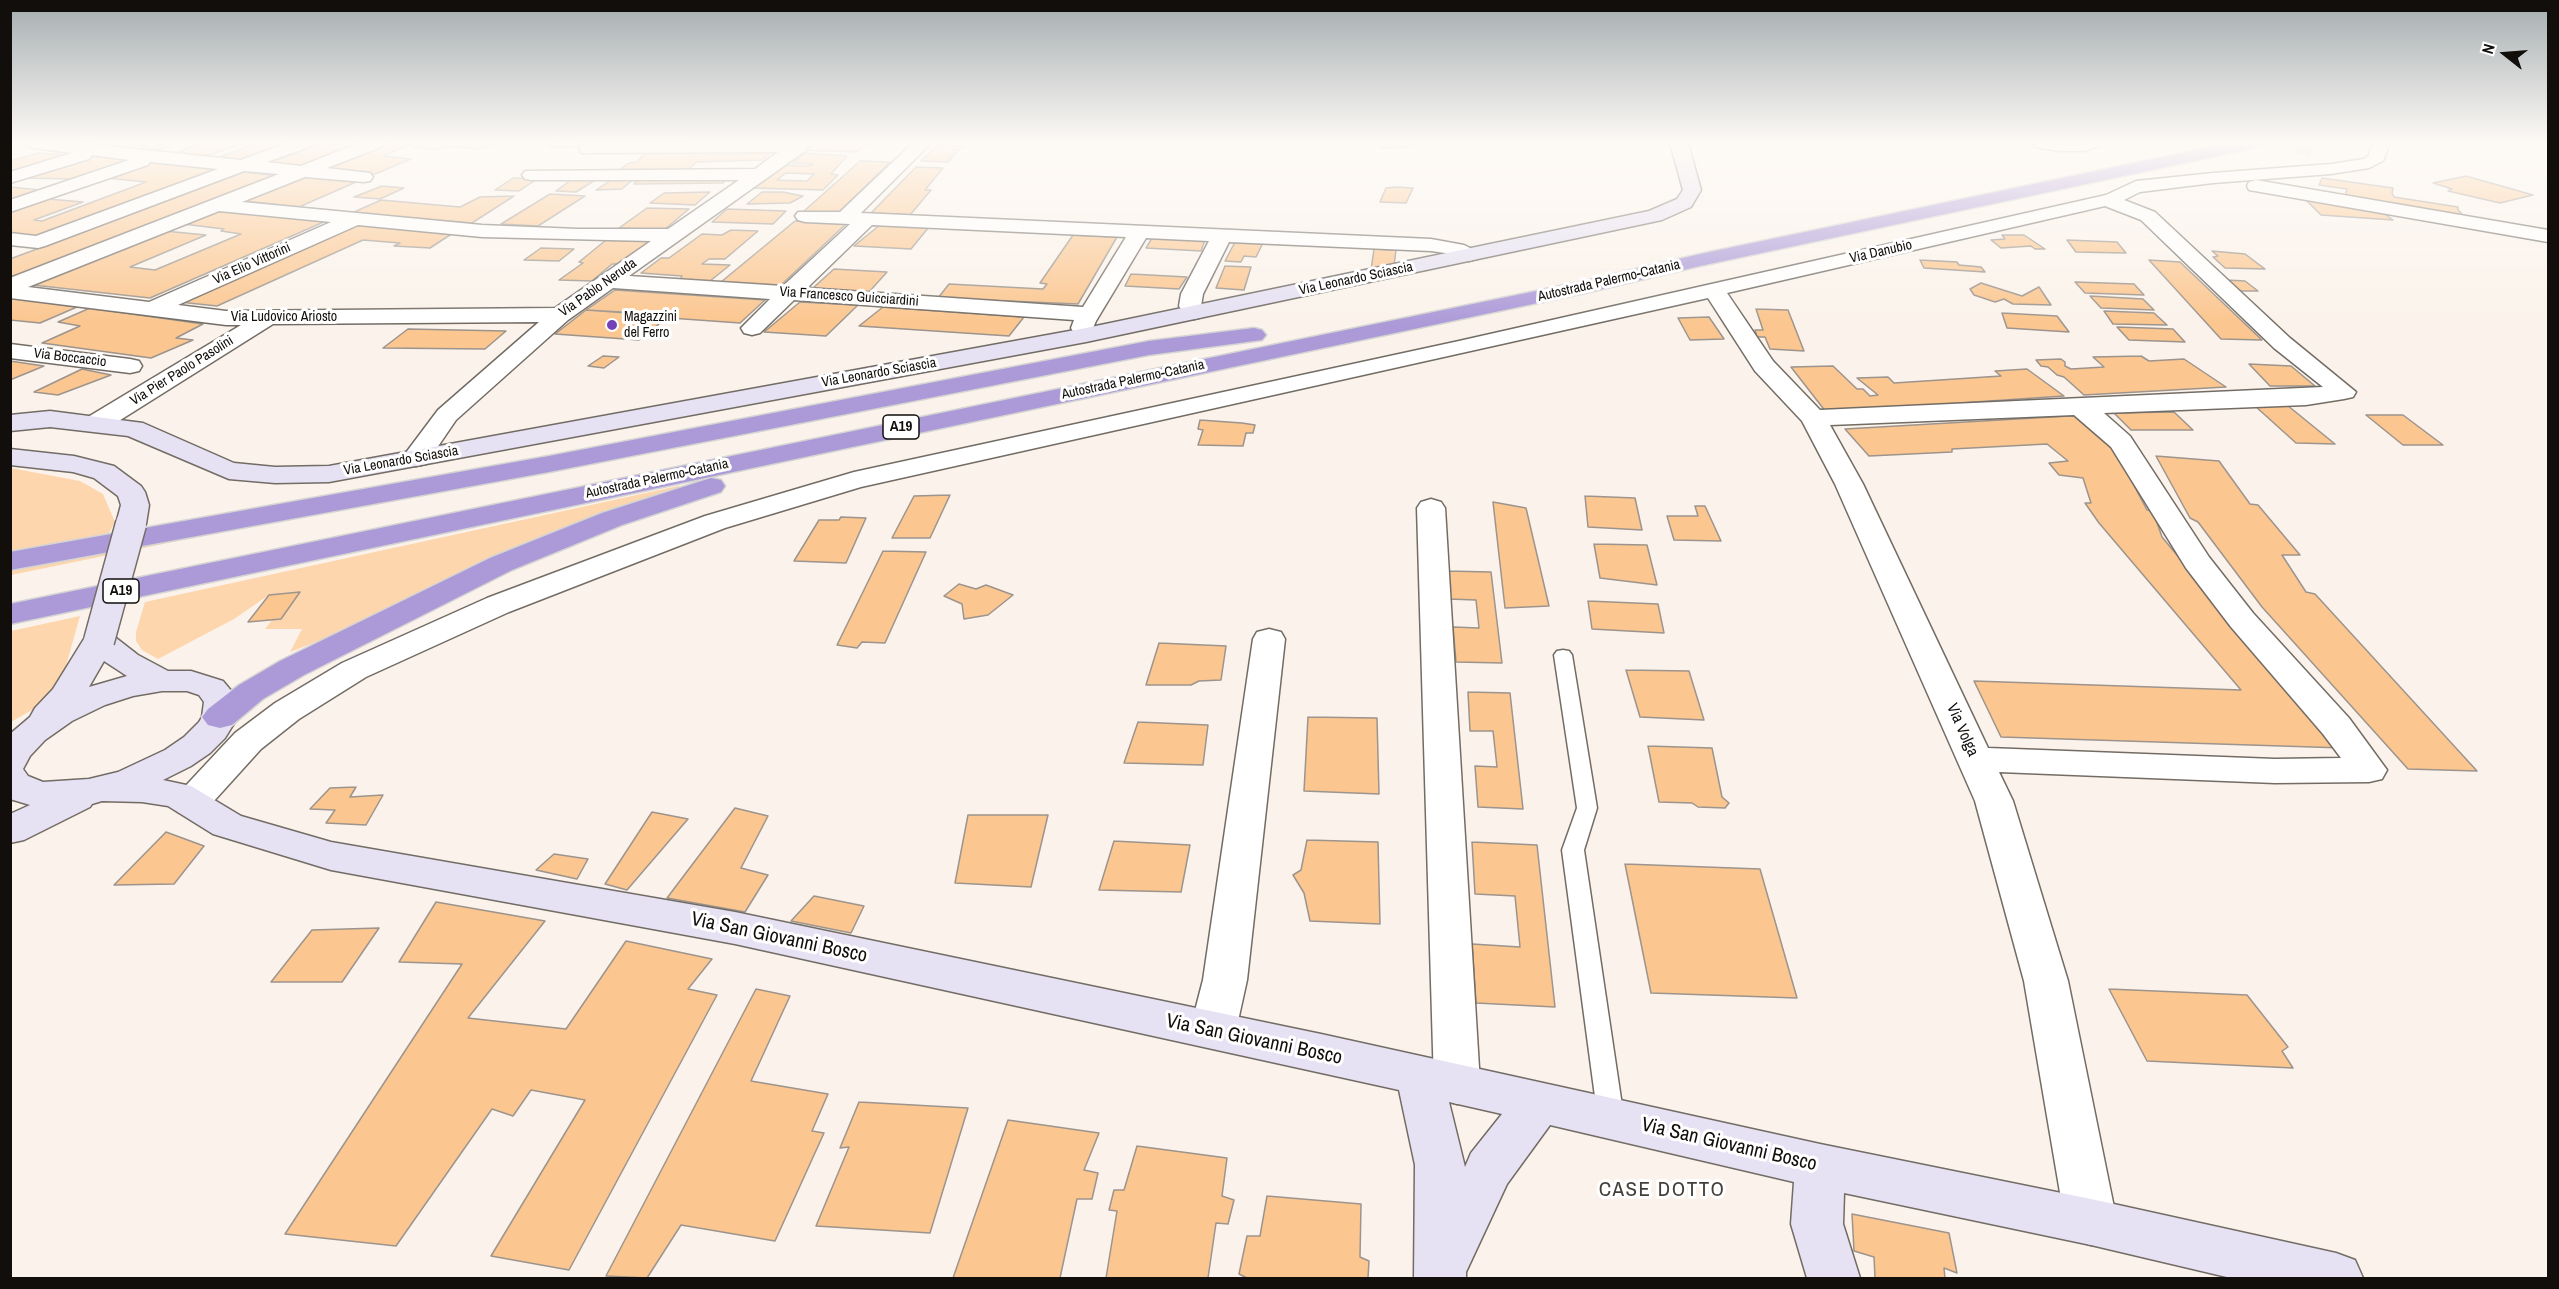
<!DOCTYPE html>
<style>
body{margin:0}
#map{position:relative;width:2559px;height:1289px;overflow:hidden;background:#fbf3eb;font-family:"Archivo Narrow",sans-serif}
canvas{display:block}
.frame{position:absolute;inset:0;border:12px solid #110e0b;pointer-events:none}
.north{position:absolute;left:2475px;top:24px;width:60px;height:60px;-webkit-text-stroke:4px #fff;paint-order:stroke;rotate:287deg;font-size:16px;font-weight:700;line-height:24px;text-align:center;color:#110e0b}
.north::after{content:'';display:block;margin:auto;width:21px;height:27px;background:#110e0b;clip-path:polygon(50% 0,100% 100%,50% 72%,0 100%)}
</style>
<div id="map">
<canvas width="2559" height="1289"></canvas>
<div class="frame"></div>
<div class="north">N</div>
</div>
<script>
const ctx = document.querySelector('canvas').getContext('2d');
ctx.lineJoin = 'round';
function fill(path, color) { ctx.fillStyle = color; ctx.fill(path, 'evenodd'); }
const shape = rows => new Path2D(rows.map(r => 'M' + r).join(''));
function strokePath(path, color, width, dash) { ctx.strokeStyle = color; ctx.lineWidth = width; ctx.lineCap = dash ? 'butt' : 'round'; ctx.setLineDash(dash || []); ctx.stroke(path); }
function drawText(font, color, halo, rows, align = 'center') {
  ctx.font = font + ' "Archivo Narrow",sans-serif'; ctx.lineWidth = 6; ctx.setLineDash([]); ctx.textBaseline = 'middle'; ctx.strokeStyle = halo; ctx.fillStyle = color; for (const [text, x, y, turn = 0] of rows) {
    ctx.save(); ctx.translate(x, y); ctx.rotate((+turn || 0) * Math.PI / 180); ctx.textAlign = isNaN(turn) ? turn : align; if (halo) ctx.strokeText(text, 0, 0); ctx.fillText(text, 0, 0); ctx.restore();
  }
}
fill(shape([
 [11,468,80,481,103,494,115,522,108,535,11,554],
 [678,486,681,486,592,518,474,565,335,635,290,652,302,629,265,629,272,620,281,619,300,592,269,595,234,619,158,659,142,650,136,641,136,632,145,602],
 [246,527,11,575,11,567],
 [80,616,60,687,39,706,11,722,11,631]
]), '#fdd6ae');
const building = shape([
 [134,143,149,143,140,146,152,147,165,143,177,143,151,152,117,149,134,143],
 [203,143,244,143,203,157,170,155,203,143],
 [259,143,288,143,241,161,216,158,259,143],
 [323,143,357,143,299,166,269,163,323,143],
 [388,143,412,143,383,156,411,159,375,174,322,169,388,143],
 [427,143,494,143,480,149,445,146,435,150,415,148,427,143],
 [554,143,751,143,549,147,554,143],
 [814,143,867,143,857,152,803,150,814,143],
 [1387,143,1415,143,1412,147,1380,148,1387,143],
 [938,145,962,146,948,162,921,161,938,145],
 [773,150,762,160,696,162,687,171,619,170,629,163,637,162,646,152,773,150],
 [39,153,63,155,17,172,10,171,10,161,39,153],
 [805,153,847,156,831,174,838,175,823,190,751,188,780,165,810,166,813,164,793,163,805,153],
 [786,173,814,174,807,181,777,180,786,173],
 [87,156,127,160,73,179,22,178,87,156],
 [860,161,890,162,837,214,803,212,860,161],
 [151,162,216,170,37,237,10,233,10,212,48,199,83,202,34,220,42,221,146,182,106,178,151,162],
 [916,167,943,168,925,190,931,190,910,215,871,213,916,167],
 [244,172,277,176,10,278,10,259,244,172],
 [728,176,723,183,634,184,641,177,728,176],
 [2466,176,2533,195,2500,203,2448,191,2452,189,2433,183,2466,176],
 [301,177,356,182,299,207,244,201,301,177],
 [636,177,622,189,596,190,614,178,636,177],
 [513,178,537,179,519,191,495,190,513,178],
 [2322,178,2393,188,2392,193,2394,197,2458,207,2458,210,2462,214,2461,218,2345,198,2347,189,2319,185,2322,178],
 [572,179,597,179,576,192,556,191,572,179],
 [382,186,404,188,380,199,354,197,382,186],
 [10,187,40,190,10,200,10,187],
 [1397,187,1413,188,1406,203,1380,202,1386,188,1397,187],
 [710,192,695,205,650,203,664,193,710,192],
 [762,192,783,192,803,196,790,203,747,204,762,192],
 [550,194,585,196,538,226,501,224,550,194],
 [514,196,472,223,352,213,381,200,460,207,480,197,514,196],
 [2304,198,2382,212,2393,220,2321,215,2304,198],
 [647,208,689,209,664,230,619,228,647,208],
 [727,209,786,211,773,224,712,222,727,209],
 [215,211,326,221,150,298,33,285,165,231,206,235,130,267,155,270,241,234,221,231,224,229,183,224,215,211],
 [795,221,846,224,780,286,721,282,795,221],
 [881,224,929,227,911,249,854,246,881,224],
 [353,225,453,233,430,248,394,246,400,243,363,240,217,306,179,302,353,225],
 [731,230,758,231,725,259,709,259,702,264,730,265,710,281,680,280,682,276,641,273,661,258,669,258,702,234,722,235,731,230],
 [1073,235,1117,237,1078,304,938,298,949,284,1043,289,1047,284,1040,283,1073,235],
 [2002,235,2024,235,2045,249,2035,249,2031,246,2001,248,1991,240,2005,239,2002,235],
 [1152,238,1205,240,1201,251,1146,248,1152,238],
 [606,240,650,241,621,264,612,264,592,281,559,280,583,263,579,262,606,240],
 [2067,240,2117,242,2126,253,2076,252,2067,240],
 [1235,242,1263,243,1256,257,1244,256,1241,262,1225,261,1235,242],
 [541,248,574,249,559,261,524,260,541,248],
 [1374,249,1396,250,1394,266,1371,270,1374,249],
 [2212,251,2245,254,2265,269,2225,268,2213,257,2218,256,2212,251],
 [1920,260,1957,262,1959,265,1981,267,1985,272,1924,268,1920,260],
 [2149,260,2180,262,2262,340,2221,339,2149,260],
 [1225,266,1251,267,1244,290,1216,288,1225,266],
 [834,269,887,272,869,292,813,288,834,269],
 [1131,274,1187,277,1179,289,1125,286,1131,274],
 [2227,280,2245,281,2258,291,2237,291,2227,280],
 [2075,282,2134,284,2144,295,2085,293,2075,282],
 [1981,283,2022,296,2039,287,2051,305,2013,304,2004,299,1995,302,1974,295,1970,289,1981,283],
 [615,290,765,300,740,323,670,318,673,315,586,310,615,290],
 [2090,296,2143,299,2154,310,2101,308,2090,296],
 [10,298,13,298,77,307,40,323,10,320,10,298],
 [800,302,858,305,826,336,764,332,800,302],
 [883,307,1024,317,1009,336,859,326,883,307],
 [90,308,203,324,176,338,193,340,151,358,42,343,80,326,58,322,90,308],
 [1756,309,1788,310,1804,351,1770,349,1765,337,1757,337,1755,330,1763,330,1756,309],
 [586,310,669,316,639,340,555,334,586,310],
 [2104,311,2154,313,2167,325,2113,324,2104,311],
 [2002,313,2057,316,2069,332,2007,328,2002,313],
 [1709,317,1724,339,1690,340,1678,318,1709,317],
 [2117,327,2173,329,2185,342,2129,340,2117,327],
 [408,329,506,331,485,349,383,348,408,329],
 [603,356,619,357,604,368,588,366,603,356],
 [2141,356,2149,361,2184,359,2226,387,2084,395,2064,377,2057,375,2048,367,2041,366,2036,360,2061,359,2065,362,2065,366,2071,369,2104,367,2093,357,2141,356],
 [10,361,44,366,10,380,10,361],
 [2249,364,2291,366,2315,386,2270,386,2249,364],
 [1833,366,1857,389,1863,389,1870,396,1878,395,1857,378,1888,377,1894,383,2001,376,1995,371,2027,369,2064,396,1826,412,1791,367,1833,366],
 [82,369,111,375,58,395,34,392,82,369],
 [2287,405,2335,444,2296,443,2255,406,2287,405],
 [2174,412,2193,430,2131,430,2114,413,2174,412],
 [2086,415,2124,460,2121,461,2147,510,2153,511,2162,537,2225,613,2343,748,2001,737,1974,681,2241,690,2099,523,2085,503,2091,503,2083,478,2059,475,2049,463,2068,461,2047,444,1952,449,1952,452,1869,456,1845,429,2086,415],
 [2366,415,2403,415,2443,445,2403,445,2366,415],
 [1200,420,1242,423,1255,425,1253,433,1246,433,1243,446,1198,445,1203,430,1198,429,1200,420],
 [2156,456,2219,461,2250,504,2258,505,2300,555,2282,555,2306,592,2315,594,2477,771,2408,769,2262,607,2198,522,2190,518,2156,456],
 [950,495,930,538,892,538,914,496,950,495],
 [1585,496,1635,498,1642,530,1588,527,1585,496],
 [1493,502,1526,508,1549,606,1505,608,1493,502],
 [1695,506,1705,506,1721,541,1674,540,1667,516,1698,516,1695,506],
 [841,517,866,518,846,563,794,561,819,520,839,520,841,517],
 [1594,544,1647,545,1657,585,1600,578,1594,544],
 [883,551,926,552,885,643,862,642,857,648,837,645,883,551],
 [1446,571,1491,572,1502,663,1456,662,1453,627,1479,628,1476,600,1448,599,1446,571],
 [959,584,976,589,986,585,1013,595,988,615,964,619,962,604,944,596,959,584],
 [300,592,281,619,248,622,269,595,300,592],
 [1588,601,1658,604,1664,633,1592,629,1588,601],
 [1159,643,1226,646,1221,680,1199,681,1191,685,1146,685,1159,643],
 [1626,670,1689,671,1704,720,1640,717,1626,670],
 [1468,692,1510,693,1523,809,1478,807,1475,766,1497,767,1493,731,1470,731,1468,692],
 [1308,717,1377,718,1379,794,1304,791,1308,717],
 [1138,722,1208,725,1203,765,1124,763,1138,722],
 [1648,746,1712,748,1722,797,1729,803,1725,808,1698,807,1692,803,1659,802,1648,746],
 [356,787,350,797,383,795,366,825,326,823,335,810,310,809,330,788,356,787],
 [735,808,768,816,741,868,768,875,745,912,667,898,735,808],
 [652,812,688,819,627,890,605,884,652,812],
 [968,815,1048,815,1031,887,955,883,968,815],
 [166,832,204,846,174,884,114,885,166,832],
 [1307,840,1378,842,1380,924,1310,921,1304,893,1293,875,1301,870,1307,840],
 [1114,841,1190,845,1181,892,1099,890,1114,841],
 [1472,842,1537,845,1555,1007,1476,1003,1472,944,1520,947,1515,896,1475,894,1472,842],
 [554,854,588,859,577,879,536,870,554,854],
 [1625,864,1760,869,1797,998,1651,993,1625,864],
 [814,896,864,906,851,933,791,921,814,896],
 [436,902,545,921,468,1018,566,1029,626,941,712,959,688,989,717,995,569,1270,491,1256,585,1100,531,1090,513,1116,492,1109,396,1246,285,1234,462,964,399,962,436,902],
 [379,928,342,982,271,982,312,930,379,928],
 [756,989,790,996,751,1081,828,1094,812,1131,824,1133,775,1241,681,1225,647,1278,606,1276,756,989],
 [2109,989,2247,995,2288,1047,2282,1051,2293,1068,2147,1061,2109,989],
 [859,1102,968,1108,930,1233,816,1226,849,1147,840,1148,859,1102],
 [1008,1120,1099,1133,1084,1170,1098,1173,1092,1199,1077,1199,1060,1278,953,1278,1008,1120],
 [1137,1146,1227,1158,1222,1196,1234,1200,1228,1224,1216,1223,1208,1278,1106,1278,1117,1211,1109,1210,1114,1190,1124,1190,1137,1146],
 [1267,1196,1361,1204,1360,1257,1369,1261,1368,1278,1247,1278,1239,1274,1247,1236,1260,1236,1267,1196],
 [1852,1214,1949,1233,1957,1273,1944,1268,1945,1278,1875,1278,1874,1257,1854,1251,1852,1214]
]);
fill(building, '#fbc68f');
strokePath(building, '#9c948d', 1.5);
strokePath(shape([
 [2298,143,2313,147]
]), '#d8d1c9', 20, [20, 10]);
const lane = shape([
 [1563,650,1569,651,1572,655,1597,808,1584,850,1624,1119,1620,1127,1611,1130,1602,1127,1598,1119,1562,850,1577,808,1554,655,1557,651,1563,650]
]);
const street = shape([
 [25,143,78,143,241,160,287,143,311,143,309,147,267,162,301,166,359,143,383,143,381,147,327,168,370,173,373,177,370,181,364,182,305,177,242,202,482,225,578,229,668,229,739,180,531,180,525,179,522,175,525,171,755,169,778,152,582,153,579,149,582,145,588,144,811,143,805,151,629,276,783,286,850,224,805,222,798,220,795,216,798,212,840,212,913,143,931,143,861,213,1431,239,1464,245,1476,251,1479,255,1476,259,1469,261,1452,254,1431,251,1229,242,1203,294,1201,306,1205,312,1202,317,1194,319,1186,317,1179,306,1181,294,1209,241,1146,238,1096,321,1093,328,1097,333,1093,338,1085,340,1077,338,1071,328,1074,320,794,300,760,333,752,335,744,333,741,328,770,299,613,288,568,320,456,420,426,464,416,466,406,464,402,458,438,410,539,322,273,324,106,429,97,431,88,429,84,423,88,417,241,325,226,325,10,298,10,278,279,174,244,171,45,246,38,248,10,245,10,233,36,236,218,169,150,162,148,165,10,212,10,200,129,160,92,155,89,159,10,183,10,172,72,153,33,148,25,143],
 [219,211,331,222,149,302,28,287,219,211],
 [358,225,482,237,651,241,555,308,226,311,178,305,358,225],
 [872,225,1126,237,1083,307,807,288,872,225],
 [2033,143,2099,143,2097,147,2084,151,2059,151,2035,147,2033,143],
 [2372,143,2390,143,2383,161,2369,168,2331,174,2213,183,2140,192,2124,200,2155,212,2290,338,2356,392,2353,397,2344,399,2306,405,2104,413,2130,436,2209,557,2253,613,2349,718,2387,770,2382,779,2369,782,2275,783,1999,772,2013,801,2068,981,2117,1222,2109,1239,2091,1245,2073,1239,2065,1222,2024,981,1975,801,1835,484,1802,421,1755,371,1708,298,861,487,725,528,509,612,366,677,299,719,261,749,204,812,191,816,178,812,172,803,178,794,235,733,275,703,342,663,487,598,705,516,854,472,1459,341,2106,195,2136,181,2213,173,2331,164,2364,159,2369,155,2372,143],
 [2105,206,2141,220,2274,348,2323,387,1820,410,1773,361,1727,293,2105,206],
 [2074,415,2111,447,2186,568,2231,627,2323,734,2341,758,2275,759,1988,748,1863,484,1830,425,2074,415],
 [2256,180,2548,230,2548,242,2249,190,2247,186,2249,182,2256,180],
 [10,344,130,359,139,361,142,366,139,371,130,373,10,358,10,344],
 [1431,499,1441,502,1445,508,1480,1084,1474,1098,1457,1104,1440,1098,1434,1084,1417,508,1421,502,1431,499],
 [1269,629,1281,632,1285,639,1247,980,1236,1030,1229,1043,1213,1048,1197,1043,1190,1030,1203,980,1253,639,1257,632,1269,629]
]);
const secondary = shape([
 [1670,143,1688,143,1701,190,1691,207,1662,220,1086,342,329,482,275,483,229,479,128,436,50,427,10,431,10,415,50,411,143,423,234,463,275,467,329,466,1086,328,1649,211,1677,199,1683,190,1670,143],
 [10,449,74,456,114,466,141,486,145,492,149,505,146,524,141,530,131,533,121,530,116,524,121,505,118,496,94,478,73,472,10,465,10,449],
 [99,631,111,634,138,655,168,671,191,671,223,681,239,700,238,717,225,738,210,753,191,766,163,780,191,786,241,816,331,842,735,912,1321,1034,1820,1144,2091,1199,2336,1253,2355,1260,2363,1278,2231,1278,2091,1245,1844,1193,1843,1224,1860,1278,1807,1278,1791,1224,1794,1182,1550,1125,1507,1184,1466,1272,1466,1278,1414,1278,1415,1165,1399,1090,735,944,331,870,213,834,168,806,142,802,102,801,92,804,90,807,24,840,10,843,10,814,30,805,10,799,10,734,30,717,35,708,53,689,87,634,99,631],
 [104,661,127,676,89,687,104,661],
 [162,691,187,691,199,695,204,702,202,717,199,722,184,737,165,750,118,772,89,779,43,782,28,776,23,769,30,756,45,740,72,721,105,705,133,696,162,691],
 [1449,1102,1502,1114,1471,1153,1465,1167,1449,1102]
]);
const highway = shape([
 [2230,143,2263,143,2255,148,1700,266,1585,293,10,624,10,604,1585,281,1700,254,2230,143],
 [1254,328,1262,330,1266,335,1262,340,1149,355,549,472,10,570,10,552,549,456,1149,341,1254,328],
 [711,478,721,480,725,486,721,492,622,525,512,570,304,675,263,699,232,725,220,728,208,725,202,717,208,709,239,685,280,661,490,558,602,513,711,478]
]);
strokePath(lane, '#726c65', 3);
strokePath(street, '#726c65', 3);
strokePath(secondary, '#726c65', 3);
strokePath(highway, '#d4d4d3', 3);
fill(lane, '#fff');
fill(street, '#fff');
fill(secondary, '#e6e1f3');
fill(highway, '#ac9ad8');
const secondaryBridge = shape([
 [99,641,131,524]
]);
strokePath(secondaryBridge, '#726c65', 33, []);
strokePath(secondaryBridge, '#e6e1f3', 30);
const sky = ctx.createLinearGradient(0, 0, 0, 324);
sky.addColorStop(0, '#a5adb0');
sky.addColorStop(0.44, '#fdfaf6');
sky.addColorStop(1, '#fdfaf600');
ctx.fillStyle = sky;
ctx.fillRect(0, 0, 2559, 324);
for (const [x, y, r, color] of [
 [612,325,6,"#7242ba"]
]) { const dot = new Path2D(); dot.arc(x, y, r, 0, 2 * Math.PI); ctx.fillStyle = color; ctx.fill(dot); strokePath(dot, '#fff', 2); }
drawText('14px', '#110e0b', '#fff', [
 ["Via Danubio",1881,252,-13],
 ["Via Elio Vittorini",252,264,-24],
 ["Via Leonardo Sciascia",1356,279,-12],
 ["Autostrada Palermo-Catania",1609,281,-13],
 ["Via Pablo Neruda",598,288,-35],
 ["Via Francesco Guicciardini",849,297,4],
 ["Via Ludovico Ariosto",284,317],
 ["Via Boccaccio",70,358,7],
 ["Via Pier Paolo Pasolini",182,371,-32],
 ["Via Leonardo Sciascia",879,373,-10],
 ["Autostrada Palermo-Catania",1133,380,-12],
 ["Via Leonardo Sciascia",401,461,-10],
 ["Autostrada Palermo-Catania",657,479,-12]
]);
drawText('14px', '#110e0b', '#fff', [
 ["Magazzini",624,317],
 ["del Ferro",624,333]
], 'left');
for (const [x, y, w] of [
 [901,427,36],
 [121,591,36]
]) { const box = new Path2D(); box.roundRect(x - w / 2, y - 12, w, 24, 4.5); ctx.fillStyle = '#fff'; ctx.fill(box); strokePath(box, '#110e0b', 1.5); }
drawText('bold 15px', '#110e0b', null, [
 ["A19",901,427],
 ["A19",121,591]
]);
drawText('16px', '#110e0b', '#fff', [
 ["Via Volga",1962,730,66]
]);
drawText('20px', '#110e0b', '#fff', [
 ["Via San Giovanni Bosco",779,938,12],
 ["Via San Giovanni Bosco",1254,1040,12],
 ["Via San Giovanni Bosco",1729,1145,13]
]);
ctx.letterSpacing = '1.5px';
drawText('21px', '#453f39', '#fff', [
 ["CASE DOTTO",1662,1190]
]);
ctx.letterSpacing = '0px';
</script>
